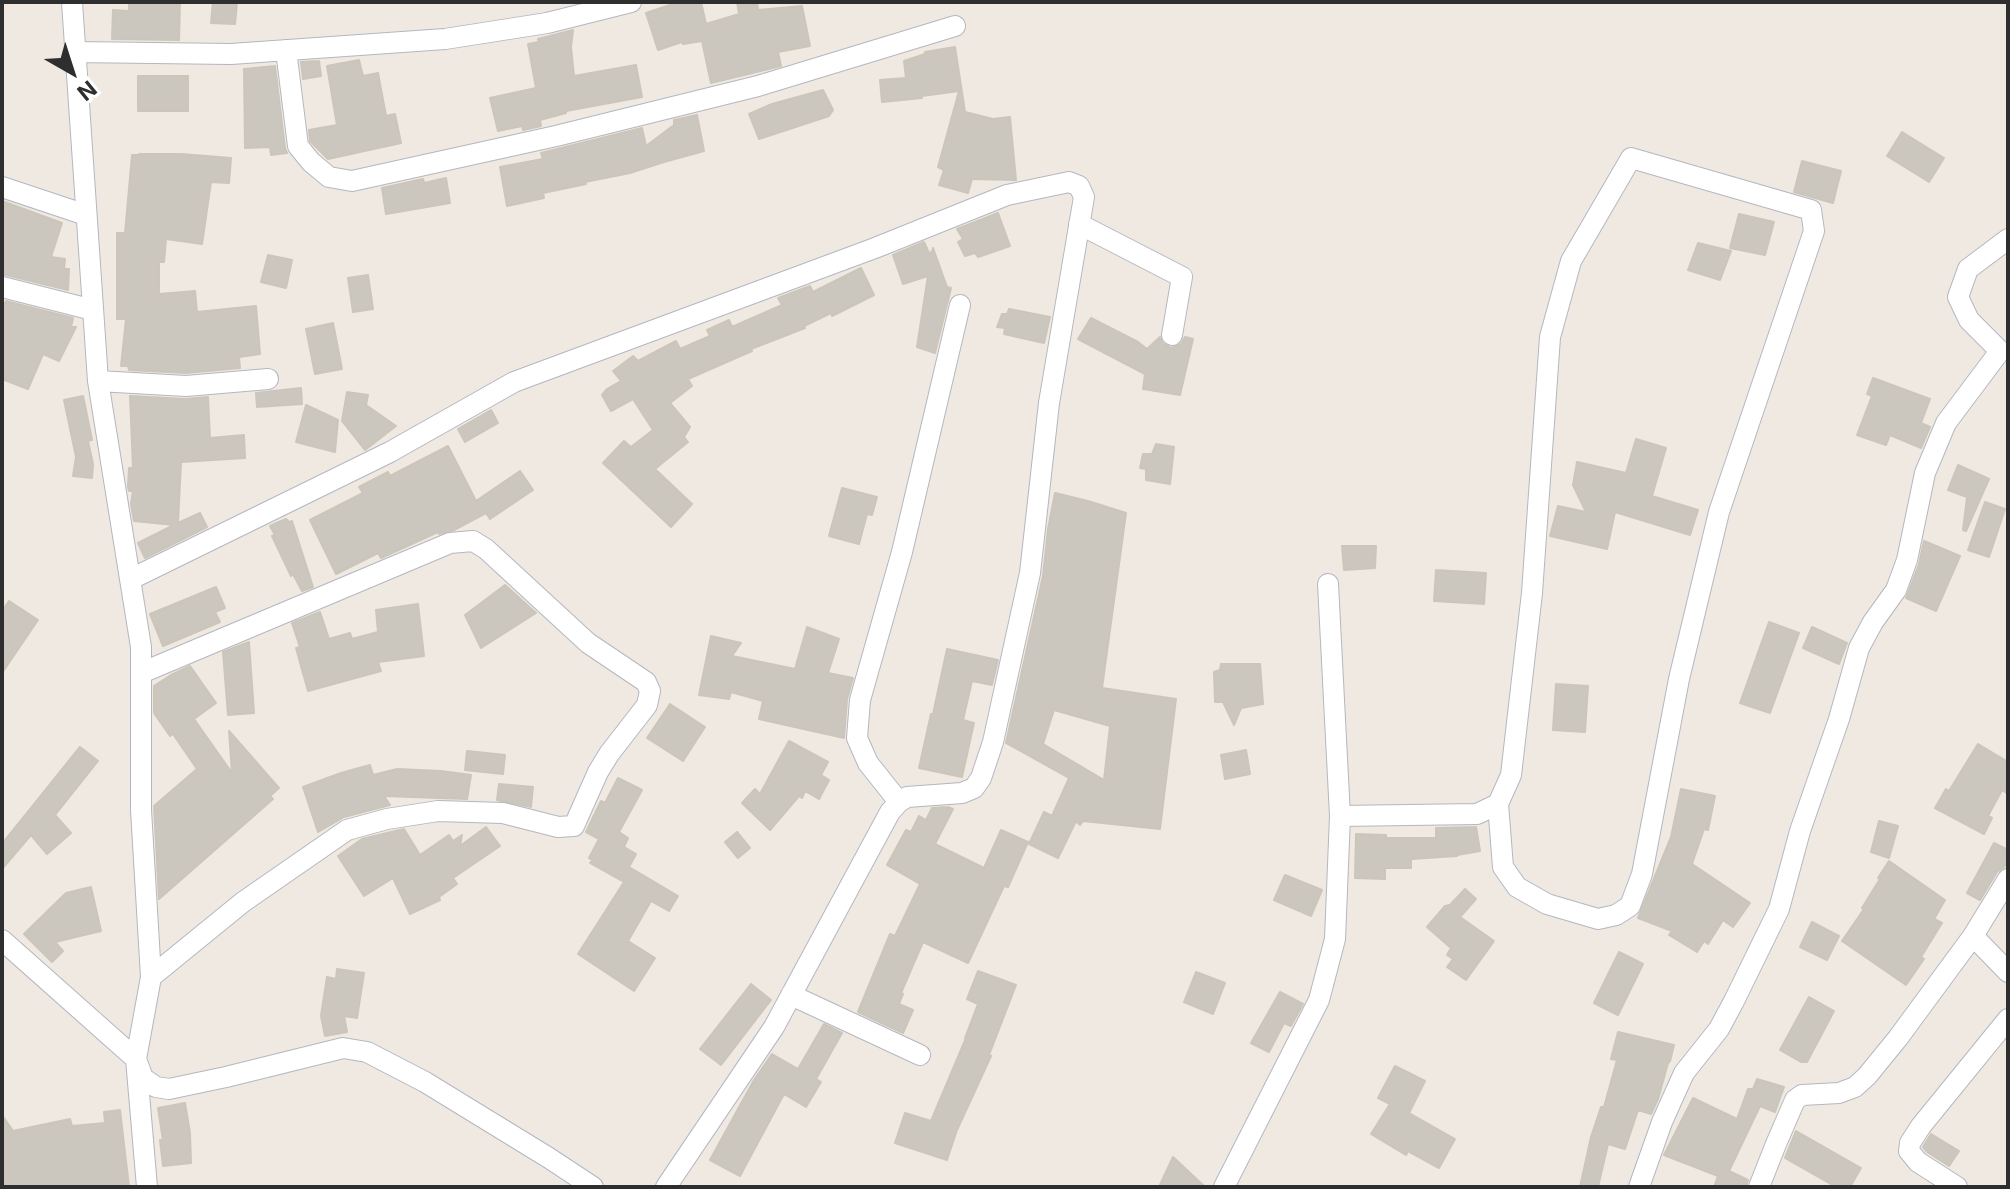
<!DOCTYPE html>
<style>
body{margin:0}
#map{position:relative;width:2010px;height:1189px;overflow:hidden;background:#efe9e1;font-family:Inter,sans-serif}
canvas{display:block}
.frame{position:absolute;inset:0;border:4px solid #2e2e2e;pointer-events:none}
.north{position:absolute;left:32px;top:32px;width:80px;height:80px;-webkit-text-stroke:6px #fff;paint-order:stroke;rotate:141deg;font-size:22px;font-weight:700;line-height:32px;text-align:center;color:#2e2e2e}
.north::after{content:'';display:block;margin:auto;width:28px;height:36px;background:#2e2e2e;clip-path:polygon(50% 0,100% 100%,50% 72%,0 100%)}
</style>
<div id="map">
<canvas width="2010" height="1189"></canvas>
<div class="frame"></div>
<div class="north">N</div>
</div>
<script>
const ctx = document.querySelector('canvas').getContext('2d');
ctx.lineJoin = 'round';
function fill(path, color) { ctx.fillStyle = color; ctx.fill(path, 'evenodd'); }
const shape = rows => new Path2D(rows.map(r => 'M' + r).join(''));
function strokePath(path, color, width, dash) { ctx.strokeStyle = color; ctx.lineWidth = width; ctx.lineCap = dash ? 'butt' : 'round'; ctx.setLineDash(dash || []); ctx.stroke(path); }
const building = shape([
 [129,2,180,2,179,40,112,39,113,10,129,11,129,2],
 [213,2,237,3,235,24,211,23,213,2],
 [679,2,701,2,706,24,739,14,737,2,757,2,758,10,802,6,810,46,778,52,781,66,711,83,702,41,683,44,682,42,658,50,646,13,679,2],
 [573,30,571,47,574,76,636,65,642,97,566,111,566,113,540,120,541,126,523,130,522,126,498,131,490,98,536,88,528,44,539,42,538,39,573,30],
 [955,47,965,112,993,119,1010,117,1016,180,972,179,968,193,939,185,944,170,938,167,959,91,922,96,922,98,882,102,880,80,906,78,904,61,925,54,925,52,955,47],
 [359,60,363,76,378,73,386,116,395,114,401,143,328,159,310,141,309,130,337,125,327,66,359,60],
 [319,61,321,76,303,79,301,62,319,61],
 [275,66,285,148,287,153,271,155,270,147,245,148,244,69,275,66],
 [138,76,188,76,188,111,138,111,138,76],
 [823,90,833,110,829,116,759,139,749,114,772,104,823,90],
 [697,115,704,151,664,162,630,173,585,182,586,184,543,193,544,198,507,206,500,167,543,159,541,153,642,128,646,146,674,125,674,120,697,115],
 [1902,132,1944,158,1929,182,1887,156,1902,132],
 [139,154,181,154,231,158,229,183,211,182,202,244,166,239,164,262,159,262,159,294,195,291,197,312,256,306,260,354,239,357,240,368,186,373,129,370,128,366,121,366,126,319,117,319,117,233,125,233,132,155,139,155,139,154],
 [1802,161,1841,171,1833,203,1794,192,1802,161],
 [446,178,450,203,386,214,382,188,423,179,424,183,446,178],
 [2,201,62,223,51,257,65,259,64,269,69,269,68,290,2,274,2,201],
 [998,213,1010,246,978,257,975,253,965,256,958,242,963,239,957,229,998,213],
 [1739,214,1774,222,1765,255,1730,248,1739,214],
 [924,242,929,253,932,252,933,248,947,287,951,288,935,353,917,347,928,276,903,284,893,255,924,242],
 [1698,243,1731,251,1720,280,1688,270,1698,243],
 [268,255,292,260,286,288,261,282,268,255],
 [861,268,874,295,832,316,831,313,804,326,805,328,751,349,752,351,688,379,692,386,670,403,690,427,684,437,688,442,655,469,692,504,671,527,603,463,624,441,631,447,653,430,633,399,611,411,602,395,607,389,621,381,613,371,633,356,638,361,676,341,680,349,710,336,707,330,729,320,732,327,782,305,778,298,810,286,813,292,861,268],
 [368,275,373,309,353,312,348,278,368,275],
 [6,301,73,318,71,327,76,327,59,361,43,354,28,389,2,379,2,309,6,301],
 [1009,309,1050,317,1044,343,1004,334,1005,328,997,327,1002,314,1007,314,1009,309],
 [1091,318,1138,342,1147,349,1160,337,1163,344,1171,348,1181,344,1185,337,1193,339,1180,395,1143,389,1145,374,1078,339,1091,318],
 [333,323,342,369,315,374,306,329,333,323],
 [1873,378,1930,399,1921,423,1930,427,1921,448,1890,435,1886,445,1857,435,1872,396,1867,394,1873,378],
 [301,388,302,404,257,407,256,393,301,388],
 [347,392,368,395,366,405,396,426,365,450,342,421,347,392],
 [83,396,92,440,88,441,93,464,92,478,73,476,76,457,64,400,83,396],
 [130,396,185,399,208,397,210,438,244,435,245,458,181,462,178,523,200,513,207,527,145,558,138,543,174,525,134,521,131,504,133,491,129,491,128,486,129,468,133,468,130,396],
 [306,405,338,420,335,452,296,442,306,405],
 [491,410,498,423,465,442,458,429,491,410],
 [1636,439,1666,448,1652,496,1698,510,1690,535,1615,512,1607,549,1550,536,1558,506,1586,512,1573,485,1577,462,1626,473,1636,439],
 [1156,444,1174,447,1170,484,1146,480,1146,469,1140,468,1143,454,1152,454,1156,444],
 [448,446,476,501,520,471,533,490,490,519,486,513,454,530,439,534,438,532,381,558,378,553,336,574,310,520,363,493,359,487,388,472,390,476,448,446],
 [1958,465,1989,479,1966,531,1963,530,1967,497,1948,490,1958,465],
 [842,488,877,497,872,515,867,514,859,544,829,536,842,488],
 [1055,493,1088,501,1126,513,1102,688,1176,699,1160,829,1083,821,1080,825,1076,821,1058,858,1029,844,1044,812,1052,816,1069,778,1006,743,1043,576,1048,529,1055,493],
 [1054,710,1110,726,1104,780,1043,744,1054,710],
 [1985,502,2005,509,1989,557,1968,550,1985,502],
 [286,519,289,522,292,521,313,587,302,591,293,574,291,576,272,536,275,535,270,526,286,519],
 [1924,541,1960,556,1936,611,1906,598,1919,564,1924,541],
 [1342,546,1376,546,1375,568,1344,570,1342,546],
 [1436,570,1486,573,1484,604,1434,601,1436,570],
 [505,585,536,613,481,648,465,615,505,585],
 [216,587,225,608,215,612,220,622,163,646,150,614,216,587],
 [9,601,38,620,2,673,2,611,9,601],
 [418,604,424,656,378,662,381,671,308,691,296,648,300,647,292,623,320,612,329,639,350,633,352,639,378,632,376,610,418,604],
 [1769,622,1799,633,1770,713,1740,703,1769,622],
 [807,627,839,639,828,673,853,678,847,699,844,738,759,719,763,701,731,692,729,699,699,695,711,636,741,643,732,656,795,669,807,627],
 [1812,627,1847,643,1839,664,1803,648,1812,627],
 [249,642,254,713,228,715,223,652,249,642],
 [947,649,998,660,992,685,972,681,963,720,974,723,962,777,919,768,931,714,933,714,947,649],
 [1221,664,1260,664,1263,704,1241,708,1234,725,1223,702,1215,702,1214,672,1220,670,1221,664],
 [190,666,216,703,194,719,232,773,229,731,279,788,270,796,273,799,159,899,154,806,197,769,173,734,170,736,154,713,154,686,171,675,190,666],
 [1556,684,1588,686,1585,732,1553,730,1556,684],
 [670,704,705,727,683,761,647,738,670,704],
 [789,741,828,762,821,775,829,780,819,799,805,791,802,798,799,796,770,830,742,803,755,789,760,794,789,741],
 [1978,744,2008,762,2008,794,2002,790,1988,816,1992,818,1984,834,1935,808,1946,789,1949,791,1978,744],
 [80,747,98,761,55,815,71,833,47,854,31,835,2,869,2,844,80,747],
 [1246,750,1250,774,1225,779,1221,755,1246,750],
 [467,751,505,755,503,774,465,770,467,751],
 [370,765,373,775,397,769,441,771,471,775,467,799,384,796,390,805,344,817,318,832,303,787,341,773,370,765],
 [618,778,642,790,619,832,628,838,624,847,636,854,629,867,678,896,669,911,651,901,628,941,655,958,634,991,578,954,624,882,590,863,593,860,589,858,599,839,586,832,601,801,605,803,618,778],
 [499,784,533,787,531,807,497,800,499,784],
 [1681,789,1715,796,1708,830,1704,829,1692,864,1750,903,1733,927,1723,920,1708,944,1704,941,1697,952,1669,935,1672,931,1638,918,1671,837,1681,789],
 [948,807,953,809,935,844,984,868,1001,830,1028,842,1008,887,1004,886,968,963,923,942,901,993,903,994,899,1004,913,1010,903,1033,858,1012,890,934,895,936,920,884,887,865,906,830,911,832,919,816,926,820,932,808,948,807],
 [1879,821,1898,826,1889,858,1871,852,1879,821],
 [486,827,500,846,453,878,457,884,439,897,440,900,410,914,393,878,364,896,338,856,362,839,404,829,420,855,449,835,453,841,462,835,460,846,486,827],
 [1476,827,1480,851,1457,855,1457,856,1411,859,1411,868,1385,868,1385,879,1355,878,1356,834,1386,835,1386,838,1436,838,1436,828,1476,827],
 [737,832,750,848,738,858,725,842,737,832],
 [1994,843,2008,850,2008,861,2004,867,1997,872,1980,900,1967,893,1994,843],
 [1889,861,1945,900,1934,919,1942,923,1921,957,1924,959,1906,985,1842,941,1864,909,1862,908,1880,879,1878,878,1889,861],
 [1285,875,1322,890,1311,916,1274,900,1285,875],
 [91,887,101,931,55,942,63,951,52,962,24,934,66,893,91,887],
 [1465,889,1476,899,1460,917,1494,941,1466,980,1447,967,1453,959,1447,955,1451,948,1427,927,1445,906,1450,905,1465,889],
 [1812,922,1839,936,1827,960,1800,947,1812,922],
 [1619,952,1643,964,1618,1015,1594,1003,1619,952],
 [337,969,364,973,357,1018,344,1016,347,1032,325,1036,321,1016,327,977,336,979,337,969],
 [978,971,1016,985,989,1055,991,1056,957,1130,947,1160,895,1143,905,1113,931,1121,966,1038,965,1038,978,1004,967,999,978,971],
 [1196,972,1225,983,1213,1014,1184,1002,1196,972],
 [751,984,771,1000,721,1065,700,1049,751,984],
 [1280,992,1303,1004,1291,1026,1284,1023,1269,1052,1251,1043,1280,992],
 [1809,997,1834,1011,1807,1062,1801,1062,1780,1050,1809,997],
 [824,1024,842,1033,816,1079,821,1082,806,1107,784,1094,740,1176,710,1160,754,1080,772,1054,798,1069,824,1024],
 [1618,1032,1674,1045,1670,1061,1668,1063,1658,1099,1651,1114,1638,1110,1625,1149,1608,1144,1598,1187,1580,1187,1591,1137,1601,1107,1604,1107,1617,1060,1611,1059,1618,1032],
 [1395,1066,1425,1081,1409,1113,1455,1139,1439,1168,1408,1151,1406,1155,1371,1134,1390,1104,1378,1098,1395,1066],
 [1757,1079,1784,1087,1775,1112,1760,1106,1729,1171,1748,1180,1746,1187,1714,1187,1718,1176,1664,1155,1693,1098,1737,1119,1748,1089,1753,1089,1757,1079],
 [185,1103,190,1133,191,1163,163,1166,160,1140,163,1140,158,1108,185,1103],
 [120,1110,129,1187,2,1187,2,1115,13,1131,70,1119,72,1126,105,1123,104,1112,120,1110],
 [1796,1131,1861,1168,1850,1187,1836,1187,1785,1158,1796,1131],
 [1931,1134,1959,1151,1949,1166,1927,1152,1923,1147,1931,1134],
 [1173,1157,1205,1187,1159,1187,1173,1157]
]);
fill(building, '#cbc7bf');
strokePath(building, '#cbc5ba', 2);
const minor = shape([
 [72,2,98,381,141,647,141,810,151,977,136,1059,143,1078,156,1087,169,1089,226,1077,343,1048,367,1052,425,1082,549,1158,593,1187],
 [286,50,298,146,311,162,329,177,352,181,556,136,758,86,955,26],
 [75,52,231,54,445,39,547,23,631,2],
 [2,187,86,215],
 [1079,224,1182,277,1172,335],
 [2,287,93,310],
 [98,381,186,386,268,379],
 [131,579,390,452,514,382,875,248,1007,195,1069,182,1079,186,1084,197,1049,403,1030,573,993,742,981,778,974,788,962,793,907,797,899,802,890,812,774,1027,666,1187],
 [141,673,450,543,473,541,486,549,588,643,646,682,650,691,647,705,609,754,598,772,574,826,558,827,503,813,438,811,387,819,347,830,243,902,151,977],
 [899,802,868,763,857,738,860,700,902,552,960,305],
 [1340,816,1477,814,1498,804,1511,775,1532,593,1550,337,1571,261,1631,158,1811,210,1814,231,1719,512,1679,679,1642,874,1630,906,1616,915,1598,919,1547,904,1517,887,1503,867,1498,804],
 [1973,936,2008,972],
 [2,940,136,1059,147,1187],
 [791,995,920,1055],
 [1224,1187,1319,1000,1335,939,1340,816,1328,584],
 [1639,1187,1662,1122,1684,1073,1719,1029,1734,1001,1779,909,1800,831,1839,719,1859,648,1873,622,1896,590,1907,560,1925,473,1946,423,2000,351,1969,320,1958,297,1968,269,2008,239],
 [1759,1187,1776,1144,1795,1100,1802,1095,1839,1093,1855,1087,1867,1076,1898,1038,1973,936,2008,879],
 [1957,1187,1918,1162,1909,1151,1910,1143,1921,1126,2008,1019]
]);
strokePath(minor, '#b4b7c1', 22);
strokePath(minor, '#fff', 20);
</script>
